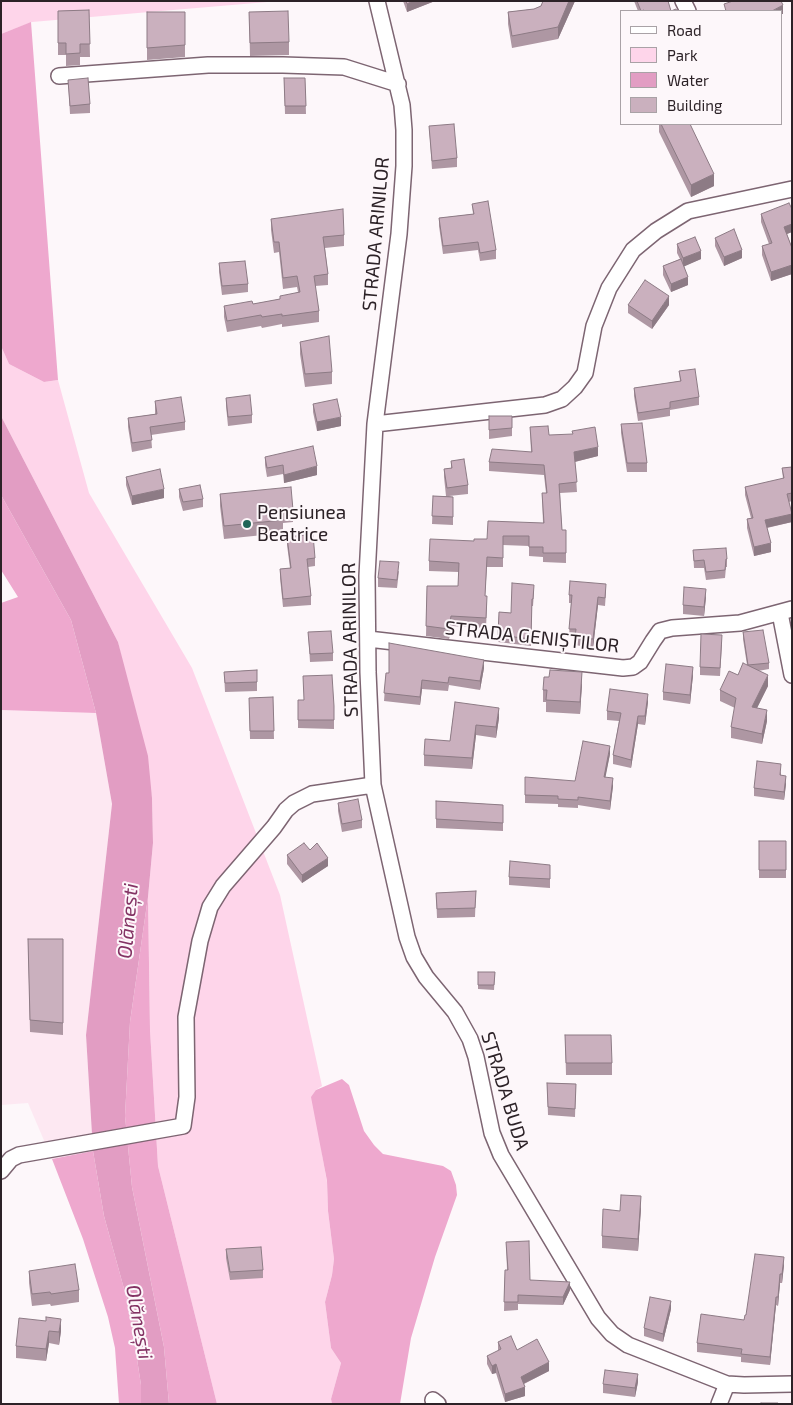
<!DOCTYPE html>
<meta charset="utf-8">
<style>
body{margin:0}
#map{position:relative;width:793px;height:1405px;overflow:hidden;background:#fdf7fa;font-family:"Exo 2",sans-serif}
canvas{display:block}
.frame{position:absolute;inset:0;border:2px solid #2c2227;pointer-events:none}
.legend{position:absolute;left:620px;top:10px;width:162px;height:115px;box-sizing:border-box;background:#fdf7fa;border:1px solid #a9a2a6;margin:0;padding:6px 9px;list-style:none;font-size:15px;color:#2c2227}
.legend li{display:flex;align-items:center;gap:10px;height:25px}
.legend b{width:25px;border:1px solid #a9a2a6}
</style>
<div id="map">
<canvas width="793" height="1405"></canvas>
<div class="frame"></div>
<ul class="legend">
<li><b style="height:6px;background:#fff"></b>Road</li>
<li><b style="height:14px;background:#fed5ea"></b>Park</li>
<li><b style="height:14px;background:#e29dc3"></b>Water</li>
<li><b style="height:14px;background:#cab0be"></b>Building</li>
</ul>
</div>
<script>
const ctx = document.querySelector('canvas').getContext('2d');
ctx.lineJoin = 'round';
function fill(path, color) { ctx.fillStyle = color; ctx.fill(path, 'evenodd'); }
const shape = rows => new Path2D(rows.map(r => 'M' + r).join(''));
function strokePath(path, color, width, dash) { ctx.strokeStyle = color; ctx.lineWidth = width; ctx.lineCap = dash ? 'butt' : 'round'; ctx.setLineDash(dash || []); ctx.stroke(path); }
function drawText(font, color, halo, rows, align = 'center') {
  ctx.font = font + ' "Exo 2",sans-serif'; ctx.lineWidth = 4; ctx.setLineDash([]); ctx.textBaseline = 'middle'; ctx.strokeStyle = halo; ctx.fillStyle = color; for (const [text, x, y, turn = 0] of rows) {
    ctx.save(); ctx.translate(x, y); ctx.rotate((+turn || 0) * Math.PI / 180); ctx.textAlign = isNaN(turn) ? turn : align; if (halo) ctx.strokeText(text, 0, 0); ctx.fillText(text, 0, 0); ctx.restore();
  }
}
fill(shape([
 [1,710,96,713,112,804,86,1035,93,1151,52,1159,28,1103,1,1105]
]), '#fde8f2');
fill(shape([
 [1,1,279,1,32,22,1,34],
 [1,346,9,364,44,382,58,380,89,493,192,668,280,895,322,1086,316,1090,322,1154,327,1182,328,1211,334,1259,332,1275,325,1302,331,1348,341,1363,331,1399,332,1404,217,1404,158,1166,150,1030,148,897,153,843,152,798,118,642,1,416]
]), '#fed5ea');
fill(shape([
 [31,22,58,380,44,382,9,364,1,346,1,34],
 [1,495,71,620,96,713,1,710,1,603,18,597,1,570],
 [148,897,150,1030,158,1166,217,1404,169,1404,164,1347,132,1187,125,1116,130,1022],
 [342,1079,349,1085,364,1131,374,1145,383,1154,443,1166,451,1171,456,1185,457,1195,435,1257,411,1338,400,1404,332,1404,331,1399,341,1363,331,1348,325,1302,332,1275,334,1259,328,1211,327,1181,311,1097,316,1090],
 [93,1151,104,1216,129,1307,141,1385,141,1404,119,1404,115,1348,108,1317,83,1239,52,1159]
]), '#eea8ce');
fill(shape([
 [1,416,118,642,148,756,152,798,153,843,148,897,130,1022,125,1116,132,1187,164,1347,169,1404,141,1404,141,1385,129,1307,104,1216,93,1151,86,1035,112,804,96,713,71,620,1,495]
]), '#e29dc3');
const minor = shape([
 [377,1,402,105,404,130,404,166,399,234,375,424,367,576,368,672,373,785,407,937,414,957,426,977,455,1012,470,1039,476,1057,492,1133,501,1155,598,1318,612,1334,628,1345,727,1384,744,1385,792,1384],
 [683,1,688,11],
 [59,76,208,65,283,65,344,67,398,84],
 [375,424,545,405,562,399,575,387,585,373,594,326,609,288,633,250,656,231,688,211,792,189],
 [780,613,792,675],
 [368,639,623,668,633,667,640,662,653,641,660,631,672,628,740,623,792,609],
 [1,1171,11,1159,19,1155,183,1126,187,1097,186,1017,200,941,210,907,223,886,274,827,286,810,294,803,312,794,373,785],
 [433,1400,438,1404],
 [719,1404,727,1384]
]);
strokePath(minor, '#7d6572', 18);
strokePath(minor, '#fff', 15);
fill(shape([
 [403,1,435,1,407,12],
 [543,1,575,1,558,39,512,48,508,24,508,12,534,9,541,6],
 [634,1,668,1,671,11,677,11,638,11],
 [89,10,90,57,80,57,80,65,66,66,66,55,58,55,58,11],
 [147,12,185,12,185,57,147,60],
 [249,12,289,42,289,55,250,56],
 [284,78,305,78,306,114,285,114],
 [68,80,90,104,90,113,70,114],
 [659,124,690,124,714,186,691,197,659,132],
 [429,126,457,158,457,167,432,169],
 [472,204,496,250,496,259,480,261,478,250,443,254,439,226,439,218,473,214],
 [792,209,792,232,787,234,792,248,792,274,771,281,762,255,762,246,769,244,761,222,761,214],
 [271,219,344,235,344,246,325,248,328,274,328,285,315,286,319,311,319,322,282,327,282,324,262,328,261,326,227,332,224,317,224,306,253,304,280,299,298,292,297,287,283,289,279,252,274,253,271,230],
 [715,238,742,258,724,266,715,246],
 [677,244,701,259,684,266,688,285,671,292,663,275,663,266,680,259,677,253],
 [219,263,248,284,248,292,222,295,219,272],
 [628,305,669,305,652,329,628,313],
 [300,342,332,372,332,384,305,387,300,354],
 [679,371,699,397,699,405,670,410,670,416,638,421,634,396,634,388,680,381],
 [226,398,252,415,252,423,228,426,226,406],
 [155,401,185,422,185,430,151,435,152,448,132,452,128,427,128,418,155,414],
 [313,404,341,426,317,431,313,412],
 [512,424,512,436,489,439,489,430],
 [621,424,647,463,647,472,627,472,621,433],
 [530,427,598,456,575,462,577,492,560,493,562,530,566,530,566,563,543,562,543,557,529,556,529,546,503,545,503,567,487,567,485,596,487,605,486,628,451,626,449,639,426,636,427,586,458,586,459,572,429,571,429,561,474,541,487,539,543,523,542,493,546,493,544,475,489,471,489,462,531,452],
 [265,457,317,475,284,483,283,474,267,477,265,465],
 [451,461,468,485,468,494,449,496,453,497,453,525,432,524,433,496,446,496,444,477,444,469,451,468],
 [792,467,792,501,789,502,792,522,767,528,771,552,754,556,747,528,747,519,751,518,745,495,745,487,783,479,782,468],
 [126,477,164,498,132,505,126,485],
 [179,489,203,499,203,507,183,511,179,497],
 [220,494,293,510,293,522,283,523,283,533,224,539,220,506],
 [287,537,315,558,315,566,308,567,311,596,311,605,283,607,280,578,280,569,290,568,287,545],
 [693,550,727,559,727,567,726,567,725,578,706,580,704,568,694,568],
 [399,571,397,588,378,587,378,578],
 [534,592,533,606,532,606,531,646,498,642,499,612,511,613],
 [606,592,605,606,598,605,593,648,575,645,575,637,569,637,571,603,569,603,569,595],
 [706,597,704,616,683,614,683,605],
 [308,632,333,653,333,661,310,662],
 [743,632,769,663,769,669,758,671,768,686,757,708,767,721,762,744,731,738,731,727,735,708,720,701,720,690,738,675,747,665,743,639],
 [722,644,720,676,700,675,700,667],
 [484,668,480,690,449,685,448,691,422,689,420,705,384,701,386,673],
 [257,670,257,691,225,692,224,672],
 [693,675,690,704,663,700,663,692],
 [582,684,580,714,546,712,546,702,543,702,543,690],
 [273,697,274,739,250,739,249,698],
 [298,700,334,714,334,729,298,728],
 [455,702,499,718,496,738,476,735,472,769,424,766,424,755,450,741],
 [648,702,645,725,638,724,631,768,613,764,613,755,619,721,607,720,607,711],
 [610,754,605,777,613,786,610,810,578,805,578,808,558,807,558,804,525,803,525,795,575,781],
 [781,772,781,775,786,784,784,800,754,796,754,788],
 [436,801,503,805,503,831,436,828],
 [338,803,362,820,362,828,342,832,338,811],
 [759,841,786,841,786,878,759,878],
 [310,850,328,866,302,883,287,864,287,855],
 [550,865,550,888,509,885,509,877],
 [476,891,475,917,437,918,436,893],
 [28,939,63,939,63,1035,30,1032],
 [478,972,495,972,494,990,478,989],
 [565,1035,612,1063,612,1075,566,1075],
 [547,1083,576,1084,575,1117,548,1115],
 [641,1208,638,1251,602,1248,602,1236,620,1211],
 [506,1242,530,1280,570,1290,563,1305,518,1304,518,1310,504,1311,505,1270,507,1270],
 [226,1249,263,1270,263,1278,230,1280,226,1258],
 [784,1265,782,1283,780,1283,778,1306,776,1305,770,1365,741,1362,741,1357,697,1352,697,1343,744,1320,746,1315],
 [29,1271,79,1290,79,1302,51,1306,50,1304,32,1306,29,1283],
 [671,1309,663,1342,644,1336,644,1328],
 [46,1321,61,1331,59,1345,49,1343,46,1361,16,1358,16,1346],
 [498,1342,517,1350,549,1371,524,1384,525,1396,505,1402,496,1373,492,1374,487,1364,487,1356,498,1351],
 [638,1382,635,1397,603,1393,603,1384]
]), '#ae97a3');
fill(shape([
 [413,1,435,1,407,12,407,4],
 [569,1,575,1,558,39,558,27],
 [783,5,783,14,782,14,782,11,772,11],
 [714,174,714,186,691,197,691,185],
 [792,224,792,232,784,235,784,227],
 [742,250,742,258,724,266,724,257],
 [701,251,701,259,683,267,683,258],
 [792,265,792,274,771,281,771,272],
 [688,277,688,285,671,292,671,284],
 [669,296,669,305,652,329,652,321],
 [341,417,341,426,317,431,317,422],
 [598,447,598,456,574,462,574,452],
 [317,466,317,475,284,483,284,475],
 [164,489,164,498,132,505,132,496],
 [792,514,792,522,765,528,765,520],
 [771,543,771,552,754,556,754,547],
 [706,589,706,597,704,616,704,607],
 [598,597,598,605,593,648,593,639],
 [451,616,451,626,449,639,449,629],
 [484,660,484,668,480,690,480,681],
 [693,667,693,675,690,704,690,695],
 [582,672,582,684,580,714,580,702],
 [768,675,768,686,752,718,752,707],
 [422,680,422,689,420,705,420,697],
 [648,694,648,702,645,725,645,716],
 [499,708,499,718,496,738,496,727],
 [767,710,767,721,762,744,762,734],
 [638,716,638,724,631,768,631,760],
 [476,725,476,735,472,769,472,758],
 [610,746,610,754,604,785,604,777],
 [786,776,786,784,784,800,784,792],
 [613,778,613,786,610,810,610,801],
 [328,858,328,866,302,883,302,875],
 [641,1196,641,1208,638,1251,638,1239],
 [784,1257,784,1265,782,1283,782,1274],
 [780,1274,780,1283,778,1306,778,1297],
 [570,1282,570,1290,563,1305,563,1297],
 [776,1297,776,1305,770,1365,770,1357],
 [671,1301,671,1309,663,1342,663,1334],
 [61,1319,61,1331,59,1345,59,1332],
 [49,1331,49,1343,46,1361,46,1349],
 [549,1362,549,1371,521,1385,521,1377],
 [496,1364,496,1373,492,1374,492,1366],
 [638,1374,638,1382,635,1397,635,1388],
 [525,1387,525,1396,505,1402,505,1394]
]), '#8d7b85');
const building = shape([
 [406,1,413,1,407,4,406,1],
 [543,1,569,1,558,27,512,36,508,12,534,9,541,6,543,1],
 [637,1,668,1,671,11,676,9,677,11,644,11,644,10,641,11,637,1],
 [733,1,781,1,783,5,772,11,726,11,724,4,733,1],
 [89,10,90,44,80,44,80,53,66,54,66,43,58,43,58,11,89,10],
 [288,11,289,42,250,43,249,12,288,11],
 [147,12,185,12,185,45,147,48,147,12],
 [88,78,90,104,70,106,68,80,88,78],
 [284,78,305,78,306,106,285,106,284,78],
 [454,124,457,158,432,161,429,126,454,124],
 [661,124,690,124,714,174,691,185,661,124],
 [488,201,496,250,480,253,478,242,443,246,439,218,474,214,472,204,488,201],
 [789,203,792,209,792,224,784,227,792,248,792,265,771,272,762,246,772,243,761,214,789,203],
 [343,209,344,235,323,237,328,274,314,276,319,311,282,316,282,314,262,317,261,315,227,321,224,306,252,301,253,304,280,299,280,296,300,292,297,276,283,278,279,242,274,242,271,219,343,209],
 [734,229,742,250,724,257,715,238,734,229],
 [695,237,701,251,683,258,677,244,695,237],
 [681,259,688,277,671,284,663,266,681,259],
 [245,261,248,284,222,286,219,263,245,261],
 [645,280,669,296,652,321,628,305,645,280],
 [329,336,332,372,305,374,300,342,329,336],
 [695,369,699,397,670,402,670,408,638,413,634,388,681,381,679,371,695,369],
 [250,395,252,415,228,417,226,398,250,395],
 [181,397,185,422,150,427,152,440,132,443,128,418,157,414,155,401,181,397],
 [337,399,341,417,317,422,313,404,337,399],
 [489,416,512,416,512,428,489,430,489,416],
 [642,423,647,463,627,463,621,424,642,423],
 [548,426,549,435,573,434,572,431,595,427,598,447,574,452,577,482,559,484,562,530,566,530,566,553,543,553,543,547,529,547,529,536,503,536,503,558,487,557,485,596,487,596,486,618,451,616,449,629,426,626,427,586,458,586,459,563,429,561,430,539,474,541,474,539,487,539,488,521,544,523,542,493,547,493,544,465,489,462,492,449,532,452,530,427,548,426],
 [313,446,317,466,284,475,283,465,267,468,265,457,313,446],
 [464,459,468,485,447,488,444,469,452,468,451,461,464,459],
 [792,467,792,493,787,494,792,514,765,520,771,543,754,547,747,519,753,518,745,487,784,478,782,468,792,467],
 [160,469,164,489,132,496,126,477,160,469],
 [200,485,203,499,183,502,179,489,200,485],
 [291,487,293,510,282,511,283,520,224,526,220,494,291,487],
 [433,496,453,497,453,517,432,516,433,496],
 [313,534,315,558,307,559,311,596,283,599,280,569,291,568,287,537,313,534],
 [726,548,727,559,726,559,725,570,706,572,704,560,694,561,693,550,726,548],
 [380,561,399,562,397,580,378,578,380,561],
 [570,581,606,584,605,598,598,597,593,639,575,637,576,629,569,629,572,595,569,595,570,581],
 [512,583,534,585,533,599,532,599,531,639,498,635,499,612,511,613,512,583],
 [684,587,706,589,704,607,683,605,684,587],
 [763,630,769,663,748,665,743,632,763,630],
 [331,631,333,653,310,654,308,632,331,631],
 [701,634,722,635,720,668,700,667,701,634],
 [389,643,484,660,480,681,449,677,448,683,422,680,420,697,384,693,386,673,389,673,389,643],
 [743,663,768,675,752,707,767,710,762,734,731,727,736,698,720,690,729,671,738,675,743,663],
 [666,664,693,667,690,695,663,692,666,664],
 [257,670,257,682,225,683,224,672,257,670],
 [550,670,582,672,580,702,546,700,547,690,543,690,544,677,549,677,550,670],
 [332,675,334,706,334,720,298,720,298,700,304,700,303,676,332,675],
 [610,689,648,694,645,716,638,716,631,760,613,755,621,713,607,711,610,689],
 [273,697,274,731,250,731,249,698,273,697],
 [455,702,499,708,496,727,476,725,472,758,424,755,425,739,450,741,455,702],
 [583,741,610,746,604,777,613,778,610,801,578,797,578,800,558,799,558,796,525,795,525,777,575,781,583,741],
 [757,761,781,764,780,775,786,776,784,792,754,788,757,761],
 [358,799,362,820,342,824,338,803,358,799],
 [436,801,503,805,503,823,436,819,436,801],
 [759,841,786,841,786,870,759,870,759,841],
 [304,843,310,850,317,843,328,858,302,875,287,855,304,843],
 [510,861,550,865,550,879,509,877,510,861],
 [476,891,475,908,437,909,436,893,476,891],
 [28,939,63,939,63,1023,30,1020,28,939],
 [478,972,495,972,494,985,478,985,478,972],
 [565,1035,611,1035,612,1063,566,1063,565,1035],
 [547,1083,576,1084,575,1109,548,1107,547,1083],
 [621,1195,641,1196,638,1239,602,1236,603,1209,620,1211,621,1195],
 [529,1241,530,1280,570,1282,563,1297,518,1295,518,1302,504,1302,505,1270,508,1270,506,1242,529,1241],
 [261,1247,263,1270,230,1272,226,1249,261,1247],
 [755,1254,784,1257,782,1274,780,1274,778,1297,776,1297,770,1357,741,1354,742,1349,697,1343,701,1314,744,1320,745,1315,746,1315,755,1254],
 [75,1264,79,1290,51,1294,50,1292,32,1294,29,1271,75,1264],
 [650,1297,671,1301,663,1334,644,1328,650,1297],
 [46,1317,61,1319,59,1332,49,1331,46,1349,16,1346,19,1318,46,1321,46,1317],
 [511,1336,517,1350,537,1339,549,1362,521,1377,525,1387,505,1394,496,1364,492,1366,487,1356,501,1349,498,1342,511,1336],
 [605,1370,638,1374,635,1388,603,1384,605,1370],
 [761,1403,778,1403,778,1404,761,1404,761,1403]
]);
fill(building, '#cab0be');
strokePath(building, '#8d7b85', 1);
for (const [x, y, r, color] of [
 [247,524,5,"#206557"]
]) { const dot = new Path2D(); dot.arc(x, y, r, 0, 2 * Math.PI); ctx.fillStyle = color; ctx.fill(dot); strokePath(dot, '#fdf7fa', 2); }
drawText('19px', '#2c2227', '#fdf7fa', [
 ["STRADA ARINILOR",376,234,-85],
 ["STRADA GENIȘTILOR",532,637,6],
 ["STRADA ARINILOR",350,640,-91],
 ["STRADA BUDA",505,1091,73]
]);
drawText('19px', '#2c2227', '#fdf7fa', [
 ["Pensiunea",257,513],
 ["Beatrice",257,535]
], 'left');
drawText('italic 20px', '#833364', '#fdf7fa', [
 ["Olănești",128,921,-85],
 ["Olănești",139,1322,80]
]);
</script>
